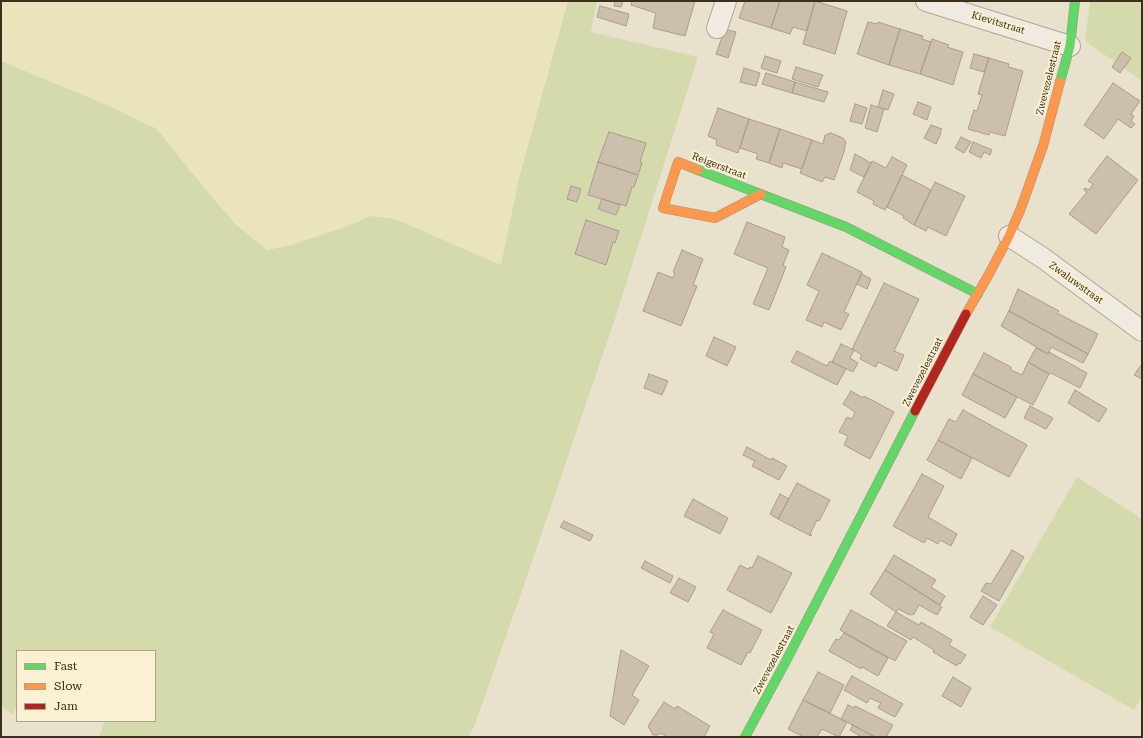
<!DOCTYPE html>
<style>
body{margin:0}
#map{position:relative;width:1143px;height:738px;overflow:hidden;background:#e8e2cc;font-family:"Roboto Serif",serif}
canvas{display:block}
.frame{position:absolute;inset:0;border:2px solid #3d2f1c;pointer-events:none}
.legend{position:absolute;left:16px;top:650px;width:140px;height:72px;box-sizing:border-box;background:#faf1d2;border:1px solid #aea389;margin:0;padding:5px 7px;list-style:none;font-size:12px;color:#3d2f1c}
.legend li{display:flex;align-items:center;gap:8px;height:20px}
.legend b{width:20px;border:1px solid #aea389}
</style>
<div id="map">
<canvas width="1143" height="738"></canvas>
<div class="frame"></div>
<ul class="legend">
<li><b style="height:5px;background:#63d668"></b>Fast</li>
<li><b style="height:5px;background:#ff974d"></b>Slow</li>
<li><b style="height:5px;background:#b3261e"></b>Jam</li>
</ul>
</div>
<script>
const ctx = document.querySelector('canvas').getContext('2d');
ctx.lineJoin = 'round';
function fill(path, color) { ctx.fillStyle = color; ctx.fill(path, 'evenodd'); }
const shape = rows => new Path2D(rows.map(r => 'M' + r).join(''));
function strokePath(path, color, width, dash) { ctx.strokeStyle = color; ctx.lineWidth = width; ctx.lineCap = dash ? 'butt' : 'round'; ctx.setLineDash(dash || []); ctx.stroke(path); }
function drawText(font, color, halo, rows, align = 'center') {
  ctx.font = font + ' "Roboto Serif",serif'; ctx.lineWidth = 4; ctx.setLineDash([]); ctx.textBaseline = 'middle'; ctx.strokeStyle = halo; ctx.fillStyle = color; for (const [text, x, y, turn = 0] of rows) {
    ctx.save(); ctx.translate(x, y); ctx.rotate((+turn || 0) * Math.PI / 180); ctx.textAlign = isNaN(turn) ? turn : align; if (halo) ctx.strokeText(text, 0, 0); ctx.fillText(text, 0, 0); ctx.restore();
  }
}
fill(shape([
 [1,1,568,1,519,178,501,265,395,219,371,216,348,226,288,246,267,250,235,224,187,167,157,129,107,105,1,61]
]), '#e9e4bb');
fill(shape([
 [568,1,597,1,591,32,698,57,615,319,523,588,474,727,468,737,99,737,105,721,155,721,155,651,17,651,17,705,12,714,1,706,1,61,107,105,157,129,187,167,235,224,267,250,288,246,348,226,371,216,395,219,501,265,519,178],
 [1090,1,1142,1,1142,81,1085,41],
 [1077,477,1142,519,1142,697,1134,710,990,627]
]), '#d5daad');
const building = shape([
 [615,1,623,1,621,7,614,6,615,1],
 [632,1,695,1,685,36,653,28,656,13,631,5,632,1],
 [745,1,780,1,771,28,739,18,745,1],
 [780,1,815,1,807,31,793,27,790,34,771,28,780,1],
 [815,1,847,11,835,54,803,44,815,1],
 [600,6,629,14,626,26,597,17,600,6],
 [868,22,877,24,878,22,900,29,889,65,857,54,868,22],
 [725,29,736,32,728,58,716,54,725,29],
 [900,29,923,36,922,39,931,42,920,74,889,65,900,29],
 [932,39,949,45,947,47,963,52,953,85,920,74,932,39],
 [1122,52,1131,58,1120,73,1112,67,1122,52],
 [974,54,989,58,984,72,970,68,974,54],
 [765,56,781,61,777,73,761,68,765,56],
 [989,58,1009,64,1008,67,1023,71,1005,136,990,132,989,135,968,129,974,110,977,111,982,95,978,94,989,58],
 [796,67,823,75,818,87,792,79,796,67],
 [744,68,760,73,756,86,740,82,744,68],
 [766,73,795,82,792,93,762,84,766,73],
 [795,82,828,92,824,102,792,93,795,82],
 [1113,83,1140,101,1131,114,1134,116,1131,121,1135,124,1131,128,1118,119,1104,139,1084,125,1113,83],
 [883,90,894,94,888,110,878,107,883,90],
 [918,102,931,107,927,120,913,114,918,102],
 [855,104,867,108,862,124,850,121,855,104],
 [871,105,884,109,877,132,865,128,871,105],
 [718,108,749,119,738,153,716,145,717,140,708,136,718,108],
 [749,119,780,129,769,163,756,159,758,154,740,148,749,119],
 [931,125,942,129,940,132,941,133,936,144,924,138,931,125],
 [780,129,812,140,802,169,783,163,782,168,769,163,780,129],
 [609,132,646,143,640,162,642,163,638,175,598,162,609,132],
 [831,133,843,138,846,142,844,149,845,149,834,180,825,177,822,182,800,173,812,140,823,144,825,135,831,133],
 [961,137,971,142,964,153,955,148,961,137],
 [973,142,992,150,990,155,984,152,981,158,969,152,973,142],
 [855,154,871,163,864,177,850,170,855,154],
 [1107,156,1138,180,1096,234,1069,214,1087,192,1084,190,1085,188,1089,190,1093,184,1088,181,1107,156],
 [892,157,907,165,885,210,873,204,874,201,857,192,872,161,886,168,892,157],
 [598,162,638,175,634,187,632,187,626,206,588,195,598,162],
 [902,175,931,190,914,225,903,218,904,216,887,207,902,175],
 [935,182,965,196,946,236,928,227,926,231,914,225,935,182],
 [571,186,581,189,577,202,567,199,571,186],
 [602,199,620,205,616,215,598,209,602,199],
 [586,220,619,231,615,243,613,242,606,265,575,254,586,220],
 [747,222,785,237,782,247,789,250,783,265,786,267,769,310,753,304,768,268,734,254,747,222],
 [682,250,703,259,693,285,697,286,681,326,643,311,658,272,673,278,675,273,673,272,682,250],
 [822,253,862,272,844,312,849,314,841,330,824,322,822,327,806,320,819,291,807,285,822,253],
 [862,274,871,279,867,289,857,284,862,274],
 [884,283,919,299,894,351,904,355,897,371,878,362,876,367,860,359,862,355,852,349,884,283],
 [1018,289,1059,311,1057,313,1098,334,1088,354,1009,311,1018,289],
 [1009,311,1088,354,1083,363,1051,347,1048,354,1001,326,1009,311],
 [714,337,736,347,727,366,706,356,714,337],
 [841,344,854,350,850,358,858,363,853,372,832,362,841,344],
 [1036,348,1048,354,1049,352,1087,373,1080,388,1051,373,1049,374,1028,362,1036,348],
 [797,351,827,366,830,361,846,369,837,385,791,362,797,351],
 [984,353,1011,367,1011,370,1022,375,1028,362,1049,374,1033,405,973,374,984,353],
 [1142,364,1142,379,1134,375,1142,364],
 [649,374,668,381,662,395,644,388,649,374],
 [973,374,1017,397,1005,418,962,395,973,374],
 [1075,390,1107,409,1099,422,1068,403,1075,390],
 [851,391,863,398,864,396,894,412,870,459,844,445,848,436,839,432,847,417,852,419,855,412,843,404,851,391],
 [1030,406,1053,418,1046,429,1024,418,1030,406],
 [963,410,1027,445,1009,477,938,440,949,419,956,422,963,410],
 [938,440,972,458,961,479,927,460,938,440],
 [747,447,771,460,772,458,787,466,779,480,752,466,755,461,743,455,747,447],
 [922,474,944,486,928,517,957,534,951,546,940,540,938,544,927,538,924,543,893,526,922,474],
 [797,483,830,500,819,521,817,520,810,534,812,535,811,536,778,519,797,483],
 [780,494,789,499,778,519,770,514,780,494],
 [693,499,728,518,720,534,684,516,693,499],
 [564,521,593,535,590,541,560,527,564,521],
 [1012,550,1024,557,999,601,981,591,986,583,991,584,1012,550],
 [894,555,936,580,931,587,945,596,940,605,885,570,894,555],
 [758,556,792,573,771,613,727,590,740,565,748,569,750,567,752,568,758,556],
 [645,561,673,576,670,583,641,568,645,561],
 [885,570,942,607,937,615,919,605,914,614,910,615,898,609,896,612,870,594,885,570],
 [679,578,696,587,688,602,670,593,679,578],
 [983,596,997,605,983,625,970,617,983,596],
 [723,610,762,630,750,653,748,652,741,665,707,648,714,634,710,632,723,610],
 [851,610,907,641,895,661,840,630,851,610],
 [896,612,919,625,921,622,952,640,949,645,966,655,960,664,958,663,957,666,933,652,934,650,913,637,911,640,887,626,896,612],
 [844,633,888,658,878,676,862,667,861,669,829,651,836,639,839,640,844,633],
 [621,650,649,666,632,695,639,700,624,725,610,716,621,650],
 [818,672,844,685,830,713,803,700,818,672],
 [852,676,903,704,895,717,878,708,881,703,870,698,867,703,844,690,852,676],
 [953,677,971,688,961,707,942,696,953,677],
 [803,700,847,722,839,737,822,729,817,737,804,737,788,729,803,700],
 [664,702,675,709,677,706,710,726,704,737,667,737,661,733,657,735,653,735,648,726,664,702],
 [848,705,854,708,855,706,893,725,886,737,875,737,841,719,848,705],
 [853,725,875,737,862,737,850,730,853,725]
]);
fill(building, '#ccc0ad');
strokePath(building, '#a99d8b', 1);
const street = shape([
 [926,1,1070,46],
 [717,28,726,1],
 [1009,236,1043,258,1142,331]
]);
const fast = shape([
 [1060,82,1070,46,1075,1],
 [698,170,846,227,978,294],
 [745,737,786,661,915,411]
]);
const slow = shape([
 [698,170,678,162,663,208,715,218,761,194],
 [966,314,988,276,1009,236,1021,208,1043,146,1060,82]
]);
const jam = shape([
 [915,411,966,314]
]);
strokePath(street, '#ada696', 22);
strokePath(fast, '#9d9685', 10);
strokePath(slow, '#9d9685', 10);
strokePath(jam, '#9d9685', 10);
strokePath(street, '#efebe0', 20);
strokePath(fast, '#63d668', 9);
strokePath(slow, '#ff974d', 9);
strokePath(jam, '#b3261e', 9);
drawText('10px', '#3d2f1c', '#faf1d2', [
 ["Kievitstraat",998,23,17],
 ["Zwevezelestraat",1049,78,-76],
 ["Reigerstraat",719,166,21],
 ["Zwaluwstraat",1076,283,36],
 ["Zwevezelestraat",923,372,-63],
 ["Zwevezelestraat",774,660,-62]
]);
</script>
